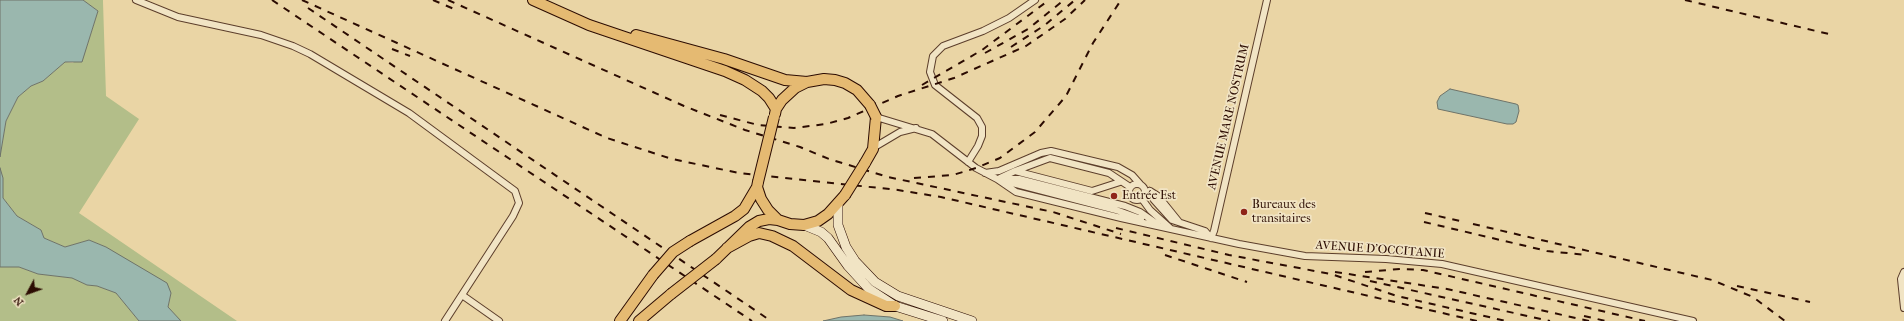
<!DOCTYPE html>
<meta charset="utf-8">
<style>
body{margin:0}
#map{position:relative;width:1904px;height:321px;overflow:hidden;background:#ead5a5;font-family:"IM FELL French Canon",serif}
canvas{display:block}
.north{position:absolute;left:8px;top:273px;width:40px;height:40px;-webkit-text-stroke:3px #f1e4c4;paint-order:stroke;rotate:229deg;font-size:11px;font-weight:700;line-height:16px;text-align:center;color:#2c0c02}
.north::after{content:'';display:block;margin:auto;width:14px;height:18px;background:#2c0c02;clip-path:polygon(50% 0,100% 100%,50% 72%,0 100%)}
</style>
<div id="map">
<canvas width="1904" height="321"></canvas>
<div class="north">N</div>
</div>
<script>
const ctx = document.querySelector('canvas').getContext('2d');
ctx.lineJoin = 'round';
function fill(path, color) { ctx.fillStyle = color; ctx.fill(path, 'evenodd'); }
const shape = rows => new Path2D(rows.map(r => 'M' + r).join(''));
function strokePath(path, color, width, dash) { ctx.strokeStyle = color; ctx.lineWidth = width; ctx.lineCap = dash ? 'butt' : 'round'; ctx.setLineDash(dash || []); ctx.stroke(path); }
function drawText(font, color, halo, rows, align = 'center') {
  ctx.font = font + ' "IM FELL French Canon",serif'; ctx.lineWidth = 3.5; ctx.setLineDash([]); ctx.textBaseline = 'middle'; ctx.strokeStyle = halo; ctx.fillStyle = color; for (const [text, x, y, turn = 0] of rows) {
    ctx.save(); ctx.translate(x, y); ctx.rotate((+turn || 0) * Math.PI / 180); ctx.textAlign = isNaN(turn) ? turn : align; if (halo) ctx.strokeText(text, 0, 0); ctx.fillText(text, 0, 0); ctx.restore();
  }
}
fill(shape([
 [83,0,103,0,103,2,106,96,139,119,79,213,237,321,180,321,168,307,171,293,106,247,89,240,65,247,44,238,41,230,17,216,3,198,3,179,0,168,0,157,6,121,18,97,31,86,43,81,65,62,73,63,87,46,98,11],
 [0,267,19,267,38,274,73,278,87,285,97,286,116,293,139,321,0,321]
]), '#b3be89');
const water = shape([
 [0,0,83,0,98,11,82,62,65,62,43,81,31,86,18,97,6,121,0,157,0,0],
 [1450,89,1516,104,1518,105,1519,111,1516,122,1513,124,1507,124,1438,109,1437,102,1440,96,1450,89],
 [0,168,3,178,3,198,17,216,41,230,44,238,65,247,89,240,106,247,167,283,171,293,168,307,181,321,139,321,116,293,97,286,87,285,72,278,38,274,19,267,0,267,0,168],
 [864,315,890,317,903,321,823,321,841,317,864,315]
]);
fill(water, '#9ab7ae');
strokePath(water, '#6e7369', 1);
const street = shape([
 [136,0,178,17,261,35,293,46,310,54,409,113,515,191,519,203,513,216,445,321],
 [876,117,932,134,976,168,997,179,1116,210,1141,219],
 [873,148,900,132,916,128],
 [968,162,978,146,982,136,982,127,977,118,935,85,930,72,933,56,943,46,983,31,1009,18,1035,0],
 [1015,171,1050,158,1109,173,1130,187],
 [985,173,999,171,1041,153,1051,151,1118,167,1132,175,1140,184],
 [1000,178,1015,171,1092,191,1120,182],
 [997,179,1016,192,1121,218,1239,244,1305,256,1386,259,1442,264,1693,321],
 [1005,179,1019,179,1125,206,1140,212,1157,224],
 '1129 192a8 8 0 1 1 16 0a8 8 0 1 1-16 0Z',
 [1149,191,1154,200,1172,220,1205,231,1211,238],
 [1150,191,1158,196,1179,222],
 [1142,199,1150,210,1170,228],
 [1211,238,1214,231,1267,0],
 [1904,272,1901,279,1904,308],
 [462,295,499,321]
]);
const secondary = shape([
 [838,203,838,225,846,247,855,261,875,282,898,296,972,321],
 [804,225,821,232,828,238,848,266,869,289,895,306,943,321]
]);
const primary = shape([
 [533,0,589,25,725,71,745,80,762,91,769,98,776,109],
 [636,35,724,59,785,80,807,82],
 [775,114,776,109,782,100,795,88,807,82,824,79,835,80,845,83,857,90,870,105],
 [865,163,873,149,876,117],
 [758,182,757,187,761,199,768,210,778,220,790,224,804,225,818,221,828,214,845,195],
 [690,241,735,216,744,209,757,187],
 [727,248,749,236,759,233,772,236,793,246,851,290,886,306,895,306],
 [716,259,749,227,759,221,769,219,778,220],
 [620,321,653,275],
 [639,321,671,294]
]);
strokePath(street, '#5c3e2b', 8);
strokePath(secondary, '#2c0c02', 10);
strokePath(primary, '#2c0c02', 12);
strokePath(street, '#f1e4c4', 6);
strokePath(secondary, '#f1e4c4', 9);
strokePath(primary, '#e5ba72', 10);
strokePath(shape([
 [272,0,752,321],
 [302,0,607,138,672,159,739,173,898,190,941,197,1477,321],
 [433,0,454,9],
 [448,0,684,106,745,130,800,147,829,159,888,177,1053,212,1121,234],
 [1685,0,1833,35],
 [308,8,771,321],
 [1011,47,1045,25,1075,0],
 [392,49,410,56],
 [985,53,1028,29,1064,0],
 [922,85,982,50,1049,0],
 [720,115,758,125,794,128,826,124,848,118,898,96,954,78,1026,46,1065,19,1085,0],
 [914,178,953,175,976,168,1000,158,1035,132,1066,96,1093,43,1121,0],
 [1425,213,1460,221],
 [1424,222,1547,251,1586,255],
 [1473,224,1712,280,1753,297,1785,321],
 [1116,228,1229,255,1331,274,1397,296,1506,321],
 [1165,255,1247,282],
 [1335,272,1447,289,1589,321],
 [1365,272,1400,269,1423,270,1645,321],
 [1370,281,1550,321],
 [1737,286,1810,302],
 [1584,316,1606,321]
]), '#2c0c02', 2, [7, 7]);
const primaryBridge = shape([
 [870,105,876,117],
 [758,182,774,117],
 [845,195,865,163],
 [653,275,673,252,690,241],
 [671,294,716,259]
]);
strokePath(primaryBridge, '#2c0c02', 12, []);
strokePath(primaryBridge, '#e5ba72', 10);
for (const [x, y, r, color] of [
 [1114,196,4,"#8f2418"],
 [1244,212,4,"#8f2418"]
]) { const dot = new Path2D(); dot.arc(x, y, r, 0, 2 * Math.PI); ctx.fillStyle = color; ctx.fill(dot); strokePath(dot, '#f1e4c4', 1.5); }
drawText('12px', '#2c0c02', '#f1e4c4', [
 ["AVENUE MARE NOSTRUM",1229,117,-77],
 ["AVENUE D'OCCITANIE",1380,250,4]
]);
drawText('12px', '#2c0c02', '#f1e4c4', [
 ["Entrée Est",1122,196],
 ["Bureaux des",1252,205],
 ["transitaires",1252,219]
], 'left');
</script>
